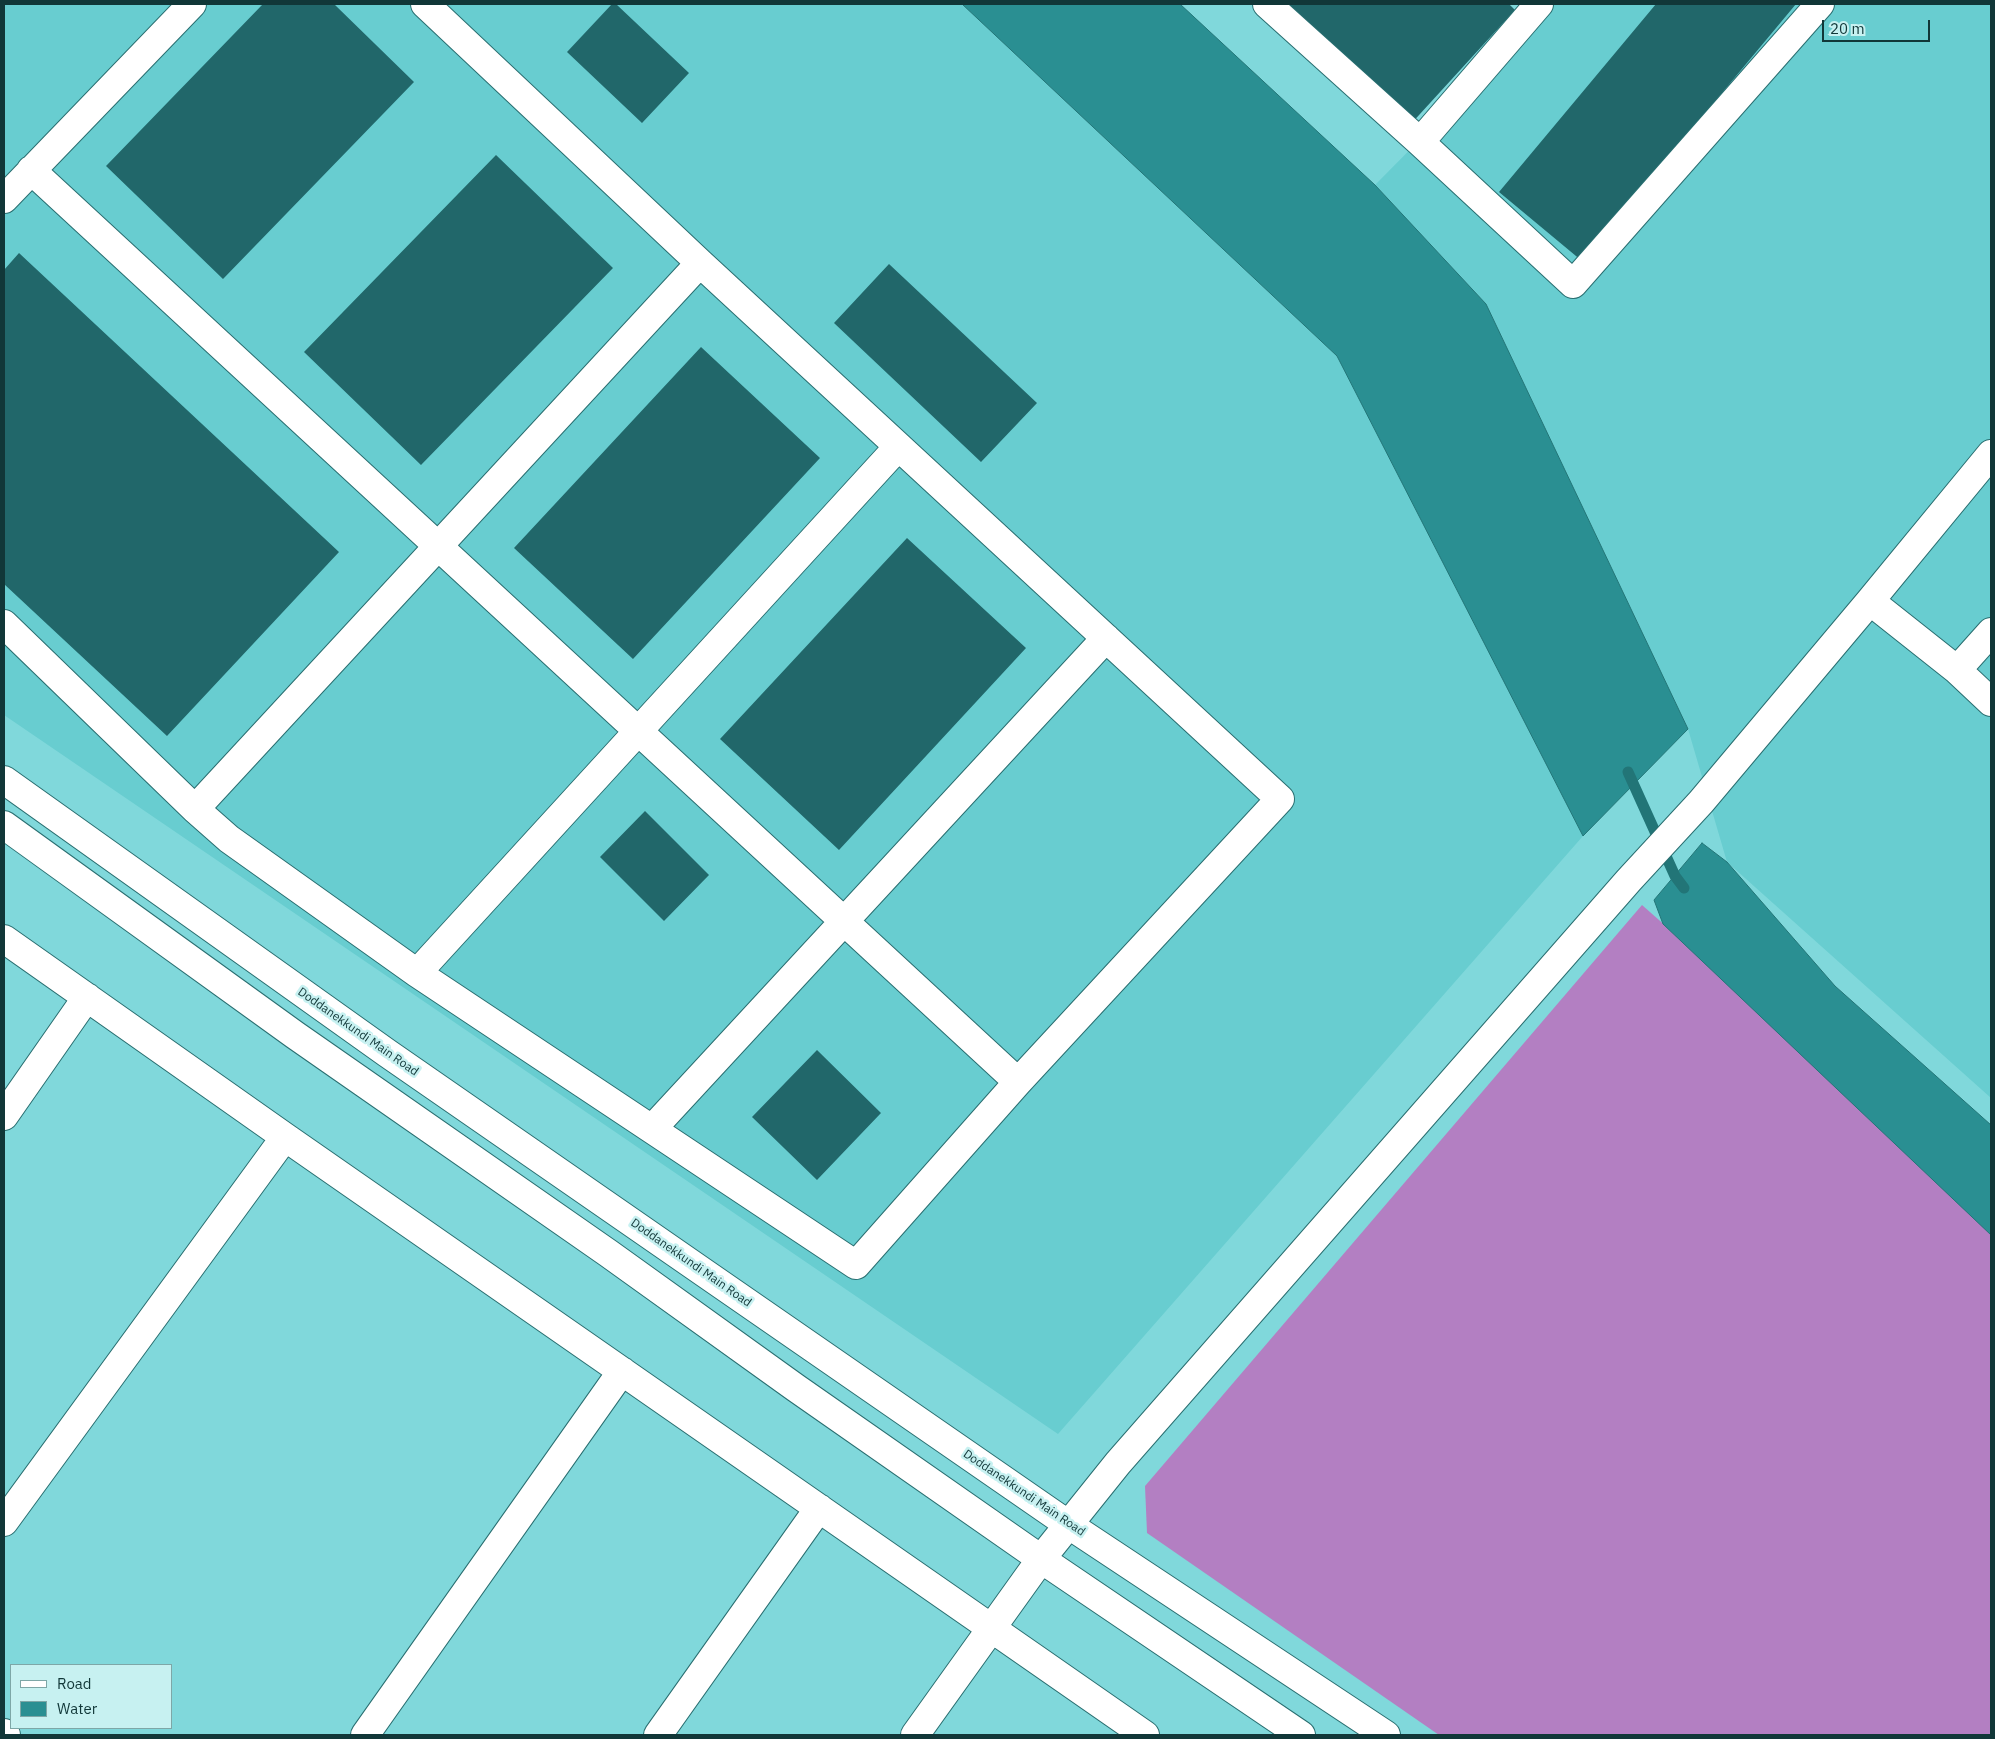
<!DOCTYPE html>
<style>
body{margin:0}
#map{position:relative;width:1995px;height:1739px;overflow:hidden;background:#80d8db;font-family:"IBM Plex Sans",sans-serif}
canvas{display:block}
.frame{position:absolute;inset:0;border:5px solid #113738;pointer-events:none}
.legend{position:absolute;left:10px;top:1664px;width:162px;height:65px;box-sizing:border-box;background:#c7f1f1;border:1px solid #7ea7a7;margin:0;padding:6px 9px;list-style:none;font-size:15px;color:#113738}
.legend li{display:flex;align-items:center;gap:10px;height:25px}
.legend b{width:25px;border:1px solid #7ea7a7}
.scale{position:absolute;left:1822px;top:20px;width:108px;height:22px;box-sizing:border-box;border:2px solid #113738;border-top:0;padding-left:6px;font-size:15px;line-height:18px;white-space:nowrap;color:#113738;-webkit-text-stroke:4px #c7f1f1;paint-order:stroke}
</style>
<div id="map">
<canvas width="1995" height="1739"></canvas>
<div class="frame"></div>
<ul class="legend">
<li><b style="height:6px;background:#fff"></b>Road</li>
<li><b style="height:14px;background:#2a8f92"></b>Water</li>
</ul>
<div class="scale">20 m</div>
</div>
<script>
const ctx = document.querySelector('canvas').getContext('2d');
ctx.lineJoin = 'round';
function fill(path, color) { ctx.fillStyle = color; ctx.fill(path, 'evenodd'); }
const shape = rows => new Path2D(rows.map(r => 'M' + r).join(''));
function strokePath(path, color, width, dash) { ctx.strokeStyle = color; ctx.lineWidth = width; ctx.lineCap = dash ? 'butt' : 'round'; ctx.setLineDash(dash || []); ctx.stroke(path); }
function drawText(font, color, halo, rows, align = 'center') {
  ctx.font = font + ' "IBM Plex Sans",sans-serif'; ctx.lineWidth = 5; ctx.setLineDash([]); ctx.textBaseline = 'middle'; ctx.strokeStyle = halo; ctx.fillStyle = color; for (const [text, x, y, turn = 0] of rows) {
    ctx.save(); ctx.translate(x, y); ctx.rotate((+turn || 0) * Math.PI / 180); ctx.textAlign = isNaN(turn) ? turn : align; if (halo) ctx.strokeText(text, 0, 0); ctx.fillText(text, 0, 0); ctx.restore();
  }
}
fill(shape([
 [4,4,962,4,1337,356,1583,836,1058,1434,4,715],
 [1554,4,1991,4,1991,1098,1727,862,1688,729,1486,304,1375,185]
]), '#68cdd0');
fill(shape([
 [1642,905,1991,1213,1991,1735,1439,1735,1147,1533,1145,1486]
]), '#b37fc2');
const water = shape([
 [962,4,1180,4,1375,185,1486,304,1688,729,1583,836,1337,356,962,4],
 [1702,843,1727,862,1835,986,1991,1125,1991,1235,1663,924,1654,900,1702,843]
]);
fill(water, '#2a8f92');
strokePath(water, '#227577', 1);
strokePath(shape([
 [1628,772,1675,876,1684,888]
]), '#227577', 11);
fill(shape([
 [263,4,334,4,414,82,223,279,106,166],
 [612,4,616,4,689,73,642,123,567,52],
 [1275,4,1509,4,1515,10,1409,126],
 [1656,4,1796,4,1582,261,1499,192],
 [496,155,613,268,421,465,304,352],
 [19,253,339,552,167,736,4,584,4,270],
 [889,264,1037,403,981,462,834,323],
 [701,347,820,458,633,659,514,548],
 [907,538,1026,648,839,850,720,739],
 [645,811,709,875,664,921,600,857],
 [817,1050,881,1113,817,1180,752,1117]
]), '#21676a');
const minor = shape([
 [1267,4,1420,142,1573,284,1820,4],
 [1420,142,1539,4],
 [31,170,1018,1082,1280,799,700,263,425,4],
 [4,199,192,4],
 [1870,601,1957,670,1991,702],
 [4,624,195,809,229,839,417,973,856,1265,1018,1082],
 [1957,670,1991,632],
 [4,780,387,1053,706,1274,1069,1525,1386,1735],
 [195,809,700,263],
 [4,825,295,1035,608,1253,796,1388,1041,1559,1301,1735],
 [4,939,285,1137,1145,1735],
 [417,973,898,447],
 [4,1116,87,997],
 [652,1129,1106,638],
 [4,1522,285,1137],
 [4,1733,6,1735],
 [365,1735,622,1371],
 [658,1735,819,1508],
 [915,1735,1041,1559,1118,1463,1629,880,1701,802,1870,601,1991,454]
]);
strokePath(minor, '#296e70', 30);
strokePath(minor, '#fff', 28);
drawText('12px', '#113738', '#c7f1f1', [
 ["Doddanekkundi Main Road",358,1032,35],
 ["Doddanekkundi Main Road",691,1263,35],
 ["Doddanekkundi Main Road",1024,1493,34]
]);
</script>
